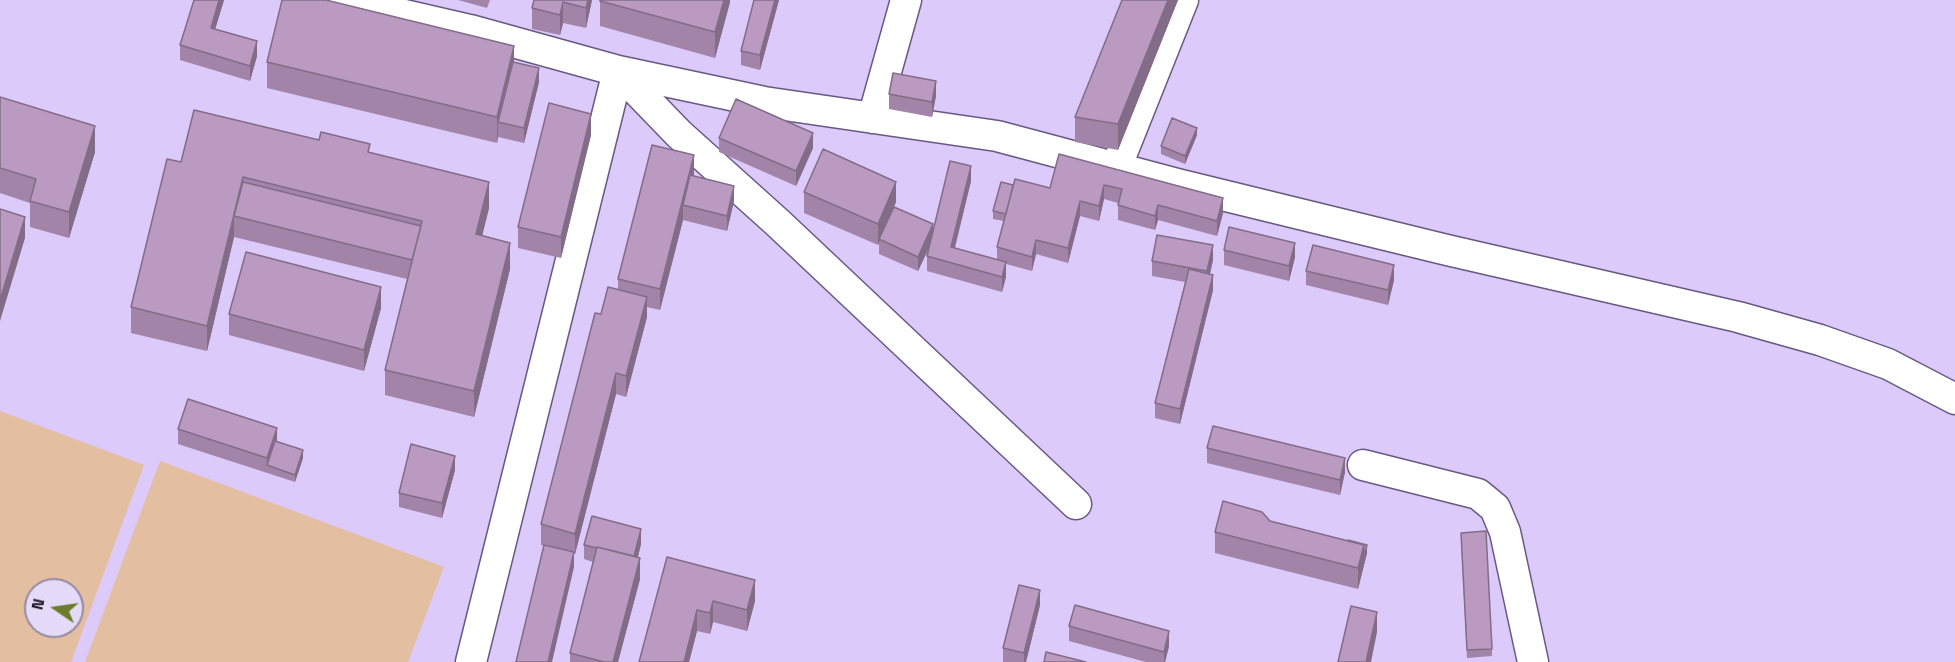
<!DOCTYPE html>
<style>
body{margin:0}
#map{position:relative;width:1955px;height:662px;overflow:hidden;background:#dbcafa;font-family:"Space Grotesk",sans-serif}
canvas{display:block}
.north{position:absolute;left:24px;top:578px;width:60px;height:60px;box-sizing:border-box;background:#e5dbf8;border:2px solid #938aa2;border-radius:50%;rotate:283deg;font-size:16px;font-weight:700;line-height:24px;text-align:center;color:#171122}
.north::after{content:'';display:block;margin:auto;width:21px;height:27px;background:#6b7d2c;clip-path:polygon(50% 0,100% 100%,50% 72%,0 100%)}
</style>
<div id="map">
<canvas width="1955" height="662"></canvas>
<div class="north">N</div>
</div>
<script>
const ctx = document.querySelector('canvas').getContext('2d');
ctx.lineJoin = 'round';
function fill(path, color) { ctx.fillStyle = color; ctx.fill(path, 'evenodd'); }
const shape = rows => new Path2D(rows.map(r => 'M' + r).join(''));
function strokePath(path, color, width, dash) { ctx.strokeStyle = color; ctx.lineWidth = width; ctx.lineCap = dash ? 'butt' : 'round'; ctx.setLineDash(dash || []); ctx.stroke(path); }
fill(shape([
 [0,411,144,465,71,662,0,662],
 [36,590,72,590,72,626,36,626],
 [160,461,444,567,408,662,85,662]
]), '#e3bea1');
const minor = shape([
 [339,0,470,30,618,71,764,102,997,136,1177,184,1447,250,1738,317,1820,340,1888,364,1955,399],
 [618,71,679,134,778,223,1076,504],
 [873,118,906,0],
 [1116,168,1183,0],
 [1363,465,1478,494,1495,508,1505,532,1533,662],
 [471,662,618,71]
]);
strokePath(minor, '#685982', 33);
strokePath(minor, '#fff', 30);
fill(shape([
 [194,0,224,0,215,29,257,56,250,81,180,60,180,45],
 [458,0,490,0,487,8],
 [534,0,592,0,586,28,563,23,560,35,532,29,532,8],
 [600,0,730,0,730,2,715,58,600,26],
 [779,0,760,70,741,65,741,51],
 [1122,0,1178,0,1118,150,1075,142,1075,117],
 [267,62,514,62,539,82,524,143,498,137,497,143,267,88],
 [889,94,936,96,932,117,889,109],
 [0,97,95,152,69,238,30,227,30,203,0,193],
 [591,135,561,258,518,248,518,227],
 [1197,135,1185,164,1161,154,1161,146],
 [719,138,813,148,796,186,719,152],
 [370,153,489,208,482,236,510,269,474,417,385,395,385,370,407,279,234,237,207,351,131,333,131,307,181,162],
 [1059,154,1223,213,1217,236,1158,220,1155,230,1118,220,1118,203,1104,199,1099,221,1080,216,1068,263,1036,254,1032,271,1006,264,1006,277,1002,292,927,271,927,256,930,246,918,271,879,254,879,241,878,245,804,213,804,192,896,202,894,207,933,233,971,181,955,248,997,260,997,247,1004,221,993,219,993,211,1013,185,1050,188],
 [694,176,734,201,727,231,683,220,660,310,647,307,647,317,626,397,616,394,575,554,574,554,574,567,544,546,541,545,541,524,601,314,618,289,618,279],
 [1224,250,1295,257,1289,281,1224,265],
 [1213,260,1210,274,1213,290,1180,424,1155,418,1155,403,1185,282,1152,276,1152,261],
 [1306,271,1394,280,1388,305,1306,285],
 [381,308,364,371,229,335,229,314],
 [178,429,277,441,303,458,295,482,178,444],
 [1207,448,1345,472,1340,495,1207,463],
 [455,470,442,518,399,507,399,493],
 [1270,521,1367,553,1358,589,1215,553,1215,532],
 [1461,540,1492,649,1492,656,1467,658],
 [641,544,638,557,640,579,618,662,570,662,570,653,593,562,584,559,584,545],
 [667,557,755,601,747,631,713,622,710,634,697,631,689,662,639,662],
 [1040,605,1026,662,1003,662,1003,648],
 [1069,626,1169,646,1165,662,1146,662,1069,641]
]), '#a184a7');
fill(shape([
 [219,0,224,0,211,43,211,28],
 [588,0,592,0,586,28,586,8],
 [724,0,730,0,730,2,715,58,715,32],
 [775,0,779,0,760,70,760,55],
 [1168,0,1178,0,1118,150,1118,124],
 [563,2,563,23,560,35,560,15],
 [257,41,257,56,250,81,250,66],
 [514,46,514,71,498,122,498,137,497,143,497,117],
 [539,68,539,82,524,143,524,128],
 [936,81,936,96,932,117,932,102],
 [591,114,591,135,561,258,561,237],
 [95,126,95,152,69,238,69,212],
 [1197,128,1197,135,1185,164,1185,156],
 [813,133,813,148,796,186,796,171],
 [694,155,694,176,683,205,683,220,660,310,660,289],
 [971,166,971,181,951,262,951,247],
 [243,177,243,203,234,216,234,237,207,351,207,326],
 [489,182,489,208,476,260,476,234],
 [896,182,896,202,878,245,878,224],
 [1104,185,1104,199,1099,221,1099,206],
 [734,186,734,201,727,231,727,216],
 [1223,198,1223,213,1217,236,1217,221],
 [1080,201,1080,216,1068,263,1068,248],
 [1158,205,1158,220,1155,230,1155,216],
 [25,217,25,238,0,321,0,300],
 [933,224,933,239,918,271,918,257],
 [1036,240,1036,254,1032,271,1032,257],
 [510,243,510,269,474,417,474,391],
 [1295,243,1295,257,1289,281,1289,266],
 [1213,245,1213,260,1207,286,1207,271],
 [1006,262,1006,277,1002,292,1002,277],
 [1394,265,1394,280,1388,305,1388,290],
 [1213,275,1213,290,1180,424,1180,409],
 [381,287,381,308,364,371,364,350],
 [647,297,647,317,626,397,626,376],
 [616,373,616,394,575,554,575,534],
 [277,428,277,443,267,465,267,473,267,458],
 [303,450,303,458,295,482,295,475],
 [455,456,455,470,442,518,442,503],
 [1345,458,1345,472,1340,495,1340,480],
 [641,529,641,544,634,572,634,558],
 [1364,545,1367,545,1367,553,1358,589,1358,568],
 [574,552,574,567,552,662,548,662],
 [640,558,640,579,618,662,613,662],
 [755,580,755,601,747,631,747,610],
 [1040,590,1040,605,1026,662,1024,662,1024,653],
 [713,601,713,622,710,634,710,613],
 [697,610,697,631,689,662,684,662],
 [1377,612,1377,632,1371,662,1366,662],
 [1169,631,1169,646,1165,662,1164,662,1164,652]
]), '#836c88');
const building = shape([
 [194,0,219,0,211,28,257,41,250,66,180,45,194,0],
 [282,0,326,0,514,46,497,117,267,62,282,0],
 [534,0,588,0,586,8,563,2,560,15,532,8,534,0],
 [600,0,724,0,715,32,600,1,600,0],
 [754,0,775,0,760,55,741,51,754,0],
 [1122,0,1168,0,1118,124,1075,117,1122,0],
 [513,62,539,68,524,128,498,122,513,62],
 [893,73,936,81,932,102,889,94,893,73],
 [0,97,95,126,69,212,30,201,36,179,0,168,0,97],
 [736,99,813,133,796,171,719,138,736,99],
 [549,103,591,114,561,237,518,227,549,103],
 [194,110,319,140,321,132,370,144,368,152,489,182,476,234,510,243,474,391,385,370,422,221,243,177,207,326,131,307,167,159,181,162,194,110],
 [1172,118,1197,128,1185,156,1161,146,1172,118],
 [652,145,694,155,660,289,618,279,652,145],
 [823,149,896,182,878,224,804,192,823,149],
 [1059,154,1223,198,1217,221,1158,205,1155,216,1118,205,1122,189,1104,185,1099,206,1080,201,1068,248,1036,240,1032,257,997,247,1015,179,1050,188,1059,154],
 [950,161,971,166,951,247,1006,262,1002,277,927,256,950,161],
 [690,175,734,186,727,216,683,205,690,175],
 [243,182,421,226,412,260,234,216,243,182],
 [1001,182,1013,185,1006,214,993,211,1001,182],
 [894,207,933,224,918,257,879,239,894,207],
 [0,209,25,217,0,300,0,209],
 [1229,227,1295,243,1289,266,1224,250,1229,227],
 [1157,235,1213,245,1207,271,1152,261,1157,235],
 [1313,245,1394,265,1388,290,1306,271,1313,245],
 [246,252,381,287,364,350,229,314,246,252],
 [1189,269,1213,275,1180,409,1155,403,1189,269],
 [608,287,647,297,626,376,616,373,575,534,541,524,595,313,601,314,608,287],
 [188,399,277,428,267,458,178,429,188,399],
 [1213,426,1345,458,1340,480,1207,448,1213,426],
 [275,441,303,450,295,475,267,465,275,441],
 [411,444,455,456,442,503,399,493,411,444],
 [1223,501,1262,512,1270,521,1364,545,1358,568,1215,532,1223,501],
 [592,516,641,529,634,556,597,547,597,548,584,545,592,516],
 [1486,531,1492,649,1467,650,1461,533,1486,531],
 [1348,540,1367,545,1364,558,1364,545,1348,541,1348,540],
 [544,545,574,552,548,662,516,662,544,545],
 [597,547,640,558,613,662,604,662,570,653,597,547],
 [667,557,755,580,747,610,713,601,710,613,697,610,684,662,639,662,667,557],
 [1019,585,1040,590,1024,653,1003,648,1019,585],
 [1075,605,1169,631,1164,652,1069,626,1075,605],
 [1351,606,1377,612,1366,662,1338,662,1351,606],
 [1046,652,1086,662,1044,662,1046,652]
]);
fill(building, '#bb9ac2');
strokePath(building, '#836c88', 1.5);
</script>
